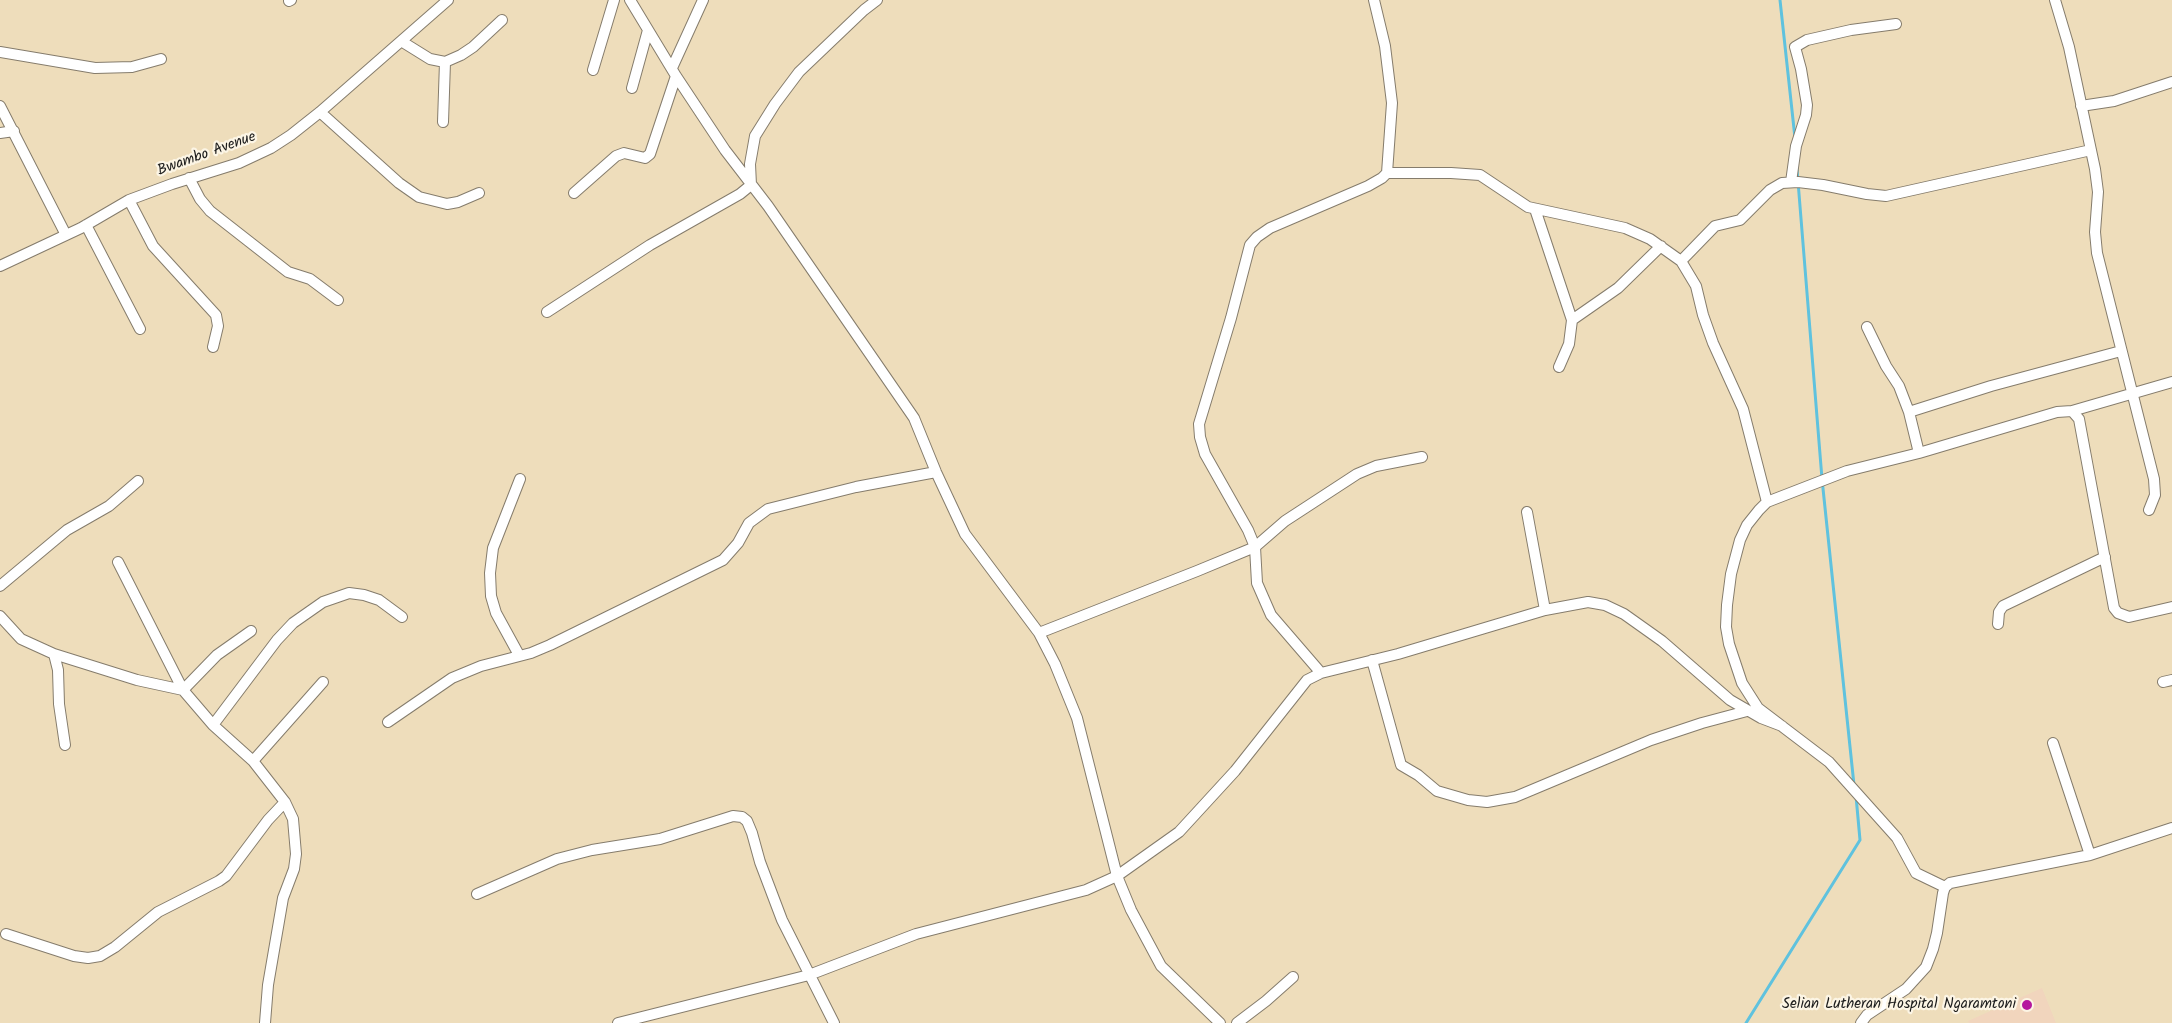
<!DOCTYPE html>
<style>
body{margin:0}
canvas{display:block;background:#edb}
</style>
<canvas width="2172" height="1023"></canvas>
<script>
const ctx = document.querySelector('canvas').getContext('2d');
ctx.lineJoin = 'round';
function fill(path, color) { ctx.fillStyle = color; ctx.fill(path, 'evenodd'); }
const shape = rows => new Path2D(rows.map(r => 'M' + r).join(''));
function strokePath(path, color, width, dash) { ctx.strokeStyle = color; ctx.lineWidth = width; ctx.lineCap = dash ? 'butt' : 'round'; ctx.setLineDash(dash || []); ctx.stroke(path); }
function drawText(font, color, halo, rows, align = 'center') {
  ctx.font = font + ' Kalam,sans-serif'; ctx.lineWidth = 4.5; ctx.setLineDash([]); ctx.textBaseline = 'middle'; ctx.strokeStyle = halo; ctx.fillStyle = color; for (const [text, x, y, turn = 0] of rows) {
    ctx.save(); ctx.translate(x, y); ctx.rotate((+turn || 0) * Math.PI / 180); ctx.textAlign = isNaN(turn) ? turn : align; if (halo) ctx.strokeText(text, 0, 0); ctx.fillText(text, 0, 0); ctx.restore();
  }
}
fill(shape([
 [2042,988,2056,1023,1969,1023,1968,1021]
]), '#f1d5bd');
strokePath(shape([
 [1780,0,1795,138],
 [1797,169,1822,479,1854,785],
 [1746,1023,1860,840,1856,796]
]), '#5fc2de', 3);
const street = shape([
 [630,0,676,76,725,150,768,206,914,418,936,472,965,534,1039,633,1055,664,1077,718,1117,876,1131,910,1161,966,1220,1023],
 [2055,0,2069,47,2095,169,2098,192,2095,232,2097,253,2154,479,2155,495,2149,510],
 [289,1,291,0],
 [401,41,430,59,445,62,461,55,473,47,502,20],
 [0,52,95,68,132,67,161,59],
 [672,68,703,0],
 [593,70,614,0],
 [632,88,648,30],
 [0,106,66,235],
 [2081,106,2114,101,2172,82],
 [320,112,399,183,419,197,447,204,458,202,479,193],
 [443,122,445,62],
 [0,133,14,131],
 [1387,173,1451,173,1480,175,1528,207,1625,228,1650,239,1681,261,1696,286,1703,315,1713,343,1743,409,1767,502],
 [189,178,200,199,210,211,288,272,310,279,338,300],
 [1791,182,1796,146,1806,115,1807,105,1801,69,1795,47,1807,40,1851,30,1896,24],
 [574,193,616,156,624,153,645,158,650,154,676,76],
 [129,200,153,246,216,315,218,326,213,347],
 [1535,209,1572,320,1569,344,1559,367],
 [86,225,140,329],
 [1681,261,1715,226,1740,220,1770,190,1782,183,1798,182,1823,185,1867,194,1886,196,2091,150],
 [0,266,81,228,129,200,172,184,239,163,271,148,291,135,320,112,448,0],
 [547,312,650,245,740,194,751,185,750,164,755,136,775,104,799,72,864,10,877,0],
 [1572,320,1618,288,1661,246],
 [1867,327,1886,366,1899,386,1909,412,1919,453],
 [2072,411,2172,382],
 [1909,412,1991,386,2121,351],
 [1527,512,1545,610],
 [118,562,183,690,213,725,253,761,285,802,293,819,296,854,294,869,283,898,268,985,265,1023],
 [0,586,67,530,109,506,138,481],
 [0,616,21,639,54,654,137,680,183,690,217,655,251,631],
 [1998,624,1999,612,2003,606,2105,557],
 [1039,633,1197,571,1255,547,1285,521,1357,474,1376,466,1422,457],
 [54,654,58,670,59,704,65,745],
 [519,655,496,613,491,596,490,573,493,548,520,479],
 [1372,660,1401,765,1418,775,1437,791,1468,800,1487,802,1515,797,1651,740,1702,723,1747,711],
 [1321,673,1271,615,1257,583,1255,547,1248,530,1205,454,1200,437,1199,424,1231,318,1250,245,1257,237,1270,228,1368,186,1382,178,1387,173,1392,103,1385,46,1374,0],
 [2163,682,2172,680],
 [388,722,452,678,481,666,531,653,550,645,723,560,738,543,749,523,768,509,856,487,936,472],
 [213,725,277,640,293,623,323,602,349,593,364,595,379,600,402,617],
 [2053,743,2090,855],
 [253,761,323,682],
 [1945,887,1916,873,1897,838,1829,762,1758,708,1742,683,1729,644,1726,627,1727,605,1731,574,1740,540,1747,525,1759,510,1767,502,1847,471,1919,453,2057,412,2072,411,2079,419,2114,608,2118,613,2129,617,2172,607],
 [477,894,557,859,592,850,660,839,733,816,742,817,747,821,752,833,760,862,782,920,834,1023],
 [6,934,74,956,88,958,100,956,115,947,158,912,219,881,226,876,268,820,285,802],
 [618,1023,809,975,916,934,1086,890,1117,876,1179,832,1235,771,1307,680,1321,673,1398,654,1545,610,1588,602,1605,605,1624,614,1662,641,1730,700,1761,718,1782,726],
 [1237,1023,1266,1001,1293,977],
 [1861,1023,1867,1015,1906,989,1926,967,1933,949,1937,933,1943,893,1945,887,1950,883,2090,855,2172,828]
]);
strokePath(street, '#857c6c', 12);
strokePath(street, '#fff', 10);
for (const [x, y, r, color] of [
 [2027,1005,6,"#b5179e"]
]) { const dot = new Path2D(); dot.arc(x, y, r, 0, 2 * Math.PI); ctx.fillStyle = color; ctx.fill(dot); strokePath(dot, '#fcf5e5', 2); }
drawText('15px', '#1c1c1c', '#fcf5e5', [
 ["Bwambo Avenue",207,155,-20]
]);
drawText('15px', '#1c1c1c', '#fcf5e5', [
 ["Selian Lutheran Hospital Ngaramtoni",2016,1005]
], 'right');
</script>
